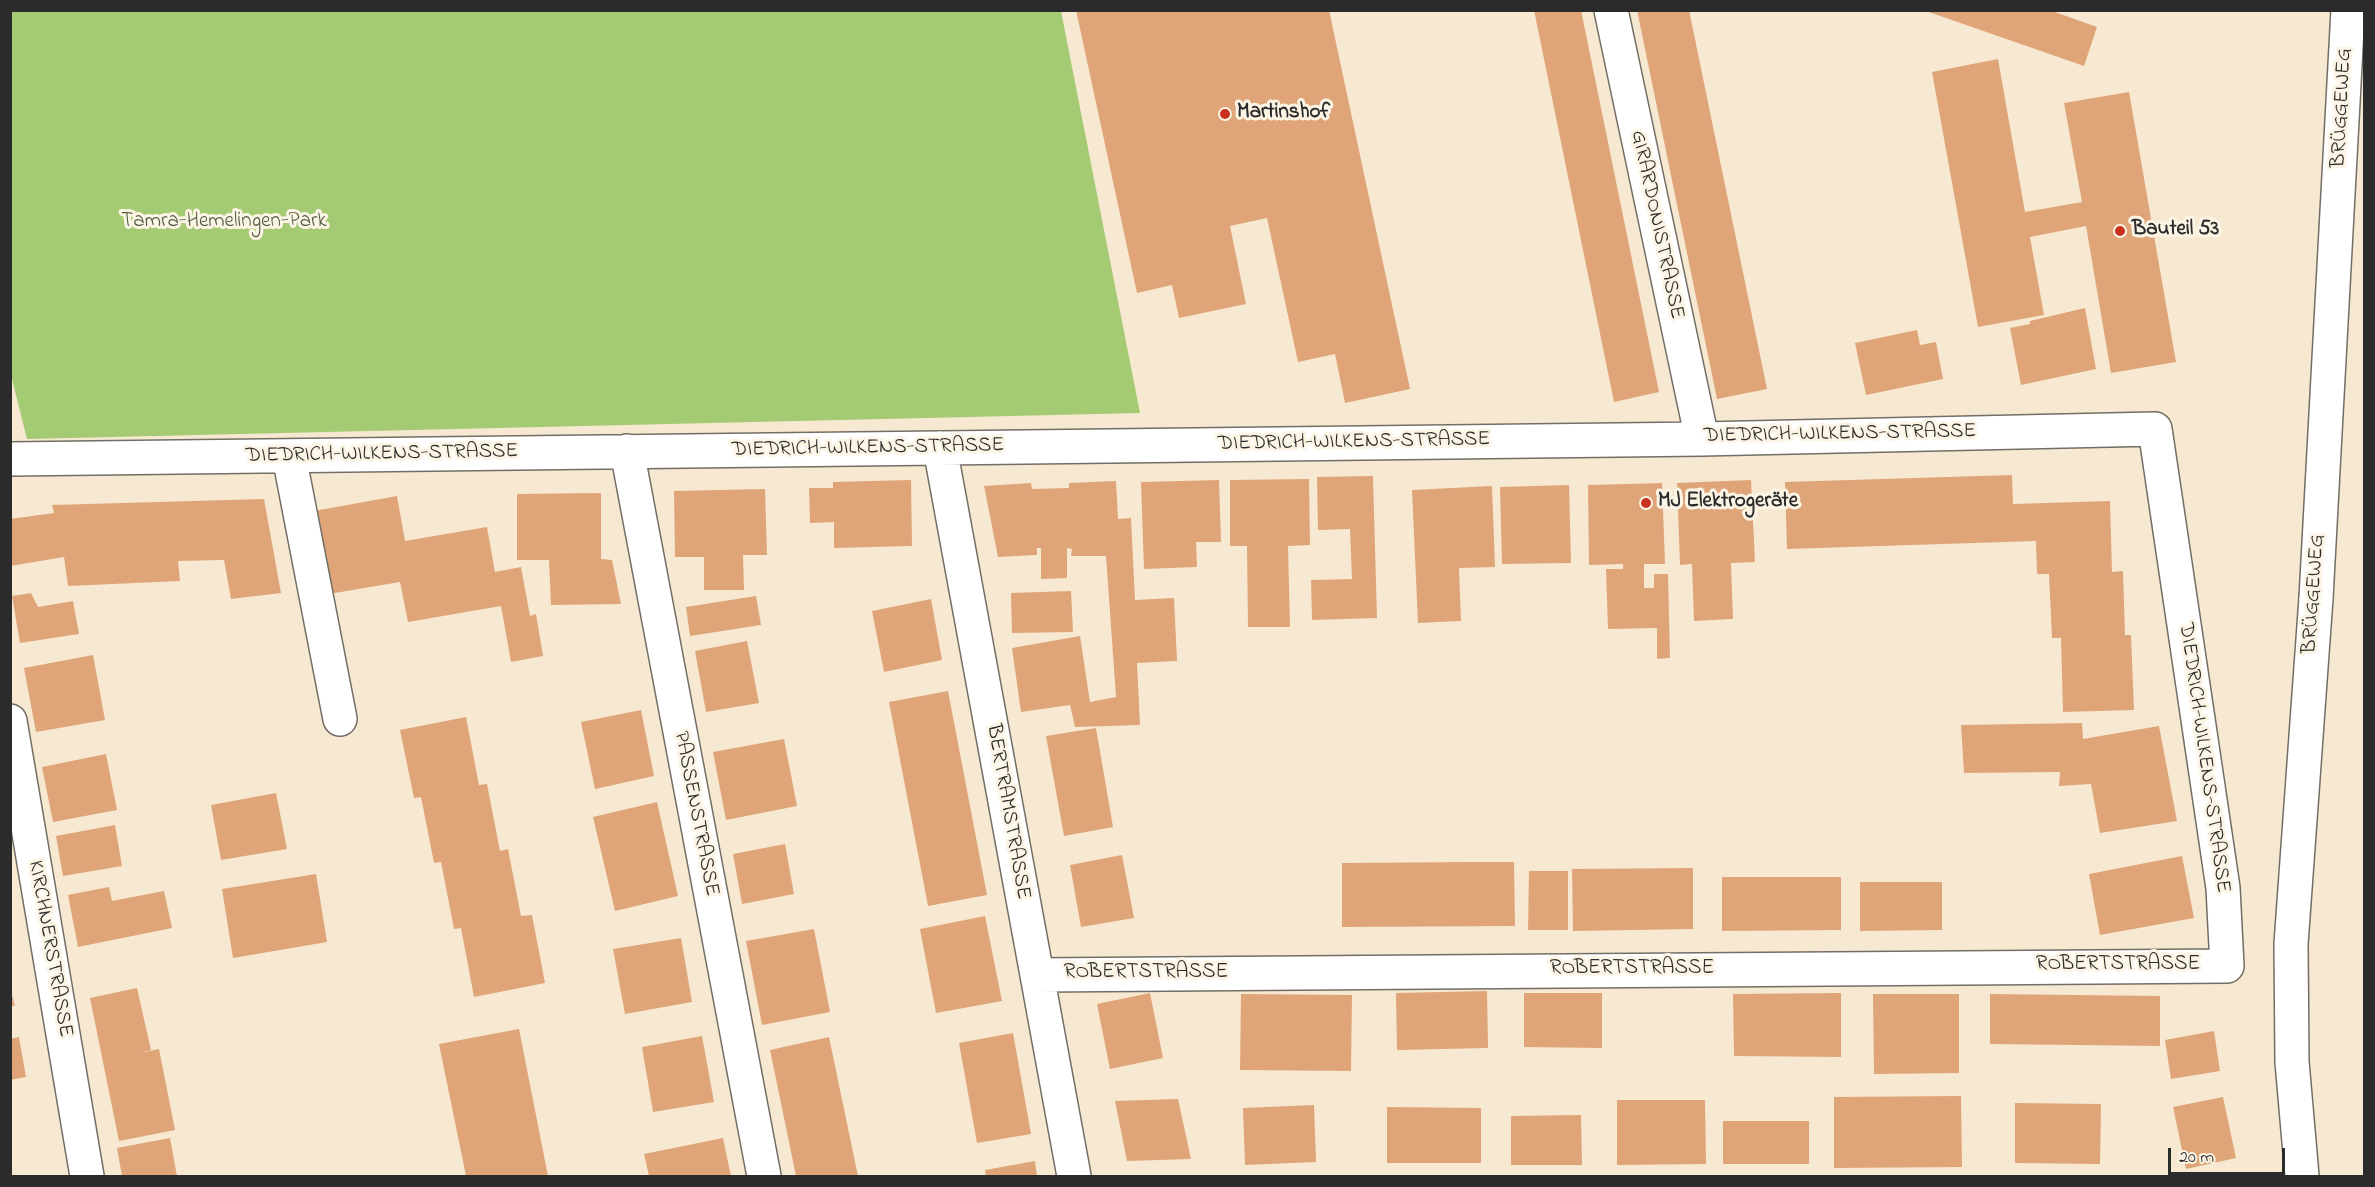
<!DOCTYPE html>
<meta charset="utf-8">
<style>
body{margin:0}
#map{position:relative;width:2375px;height:1187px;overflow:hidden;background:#f7e9d1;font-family:"Indie Flower",sans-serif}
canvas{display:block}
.frame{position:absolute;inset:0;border:12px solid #2b2b2b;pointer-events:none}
.scale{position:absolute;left:2168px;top:1148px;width:117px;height:27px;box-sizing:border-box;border:3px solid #2b2b2b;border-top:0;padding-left:8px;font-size:18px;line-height:21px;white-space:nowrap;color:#2b2b2b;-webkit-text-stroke:4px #fcf5e5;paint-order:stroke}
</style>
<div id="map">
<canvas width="2375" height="1187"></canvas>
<div class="frame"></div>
<div class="scale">20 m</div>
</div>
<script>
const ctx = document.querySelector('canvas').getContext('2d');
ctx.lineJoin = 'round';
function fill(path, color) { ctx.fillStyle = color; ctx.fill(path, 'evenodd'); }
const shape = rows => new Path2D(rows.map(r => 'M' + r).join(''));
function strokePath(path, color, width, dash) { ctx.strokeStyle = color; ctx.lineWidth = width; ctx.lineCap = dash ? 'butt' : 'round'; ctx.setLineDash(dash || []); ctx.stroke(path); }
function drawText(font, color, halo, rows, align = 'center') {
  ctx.font = font + ' "Indie Flower",sans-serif'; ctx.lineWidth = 6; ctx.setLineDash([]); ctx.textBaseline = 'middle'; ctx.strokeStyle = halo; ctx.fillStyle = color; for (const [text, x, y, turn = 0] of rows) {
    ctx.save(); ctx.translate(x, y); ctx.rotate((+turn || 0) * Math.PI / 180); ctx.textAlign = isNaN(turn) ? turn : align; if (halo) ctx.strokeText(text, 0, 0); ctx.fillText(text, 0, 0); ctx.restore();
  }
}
fill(shape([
 [10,11,1061,11,1140,413,27,439,10,371]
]), '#a5ca74');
fill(shape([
 [1076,10,1329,10,1410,389,1345,403,1335,354,1298,362,1267,218,1230,226,1246,304,1179,318,1172,285,1137,293],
 [1534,10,1581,10,1659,392,1614,402],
 [1637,10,1689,10,1767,389,1717,399],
 [1923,10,2049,10,2097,27,2084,66],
 [1998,59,2025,212,2082,202,2064,103,2129,92,2176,362,2111,373,2086,226,2030,237,2044,315,1978,327,1932,72],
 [2085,308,2096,369,2021,385,2010,328,2030,324,2030,321],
 [1917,330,1920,345,1936,342,1943,379,1866,395,1855,343],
 [2012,475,2013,504,2110,501,2112,572,2123,571,2125,635,2131,635,2134,710,2063,712,2061,638,2052,638,2049,574,2037,574,2036,541,1787,549,1785,482],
 [1373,476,1377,618,1312,620,1311,580,1352,579,1350,529,1318,530,1317,477],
 [1309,479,1310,545,1288,546,1290,627,1248,627,1247,546,1230,546,1230,480],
 [911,480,912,546,834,548,834,522,810,523,809,488,833,488,833,482],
 [1219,480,1221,542,1196,542,1197,567,1144,569,1141,482],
 [1751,480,1755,562,1731,563,1733,619,1694,621,1692,564,1680,565,1677,483],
 [1116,481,1118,519,1131,518,1135,600,1174,598,1177,661,1137,663,1140,725,1075,727,1070,705,1021,712,1012,648,1080,636,1090,702,1116,697,1106,556,1071,556,1072,549,1067,548,1067,578,1041,579,1041,548,1037,548,1037,555,998,557,984,486,1031,483,1032,489,1069,488,1069,483],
 [1662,483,1665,564,1644,564,1644,588,1654,588,1654,574,1668,574,1670,658,1657,659,1657,628,1608,629,1606,569,1623,569,1623,564,1589,565,1588,485],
 [1569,485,1571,563,1502,564,1500,487],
 [1492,486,1495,567,1459,568,1461,621,1418,623,1412,490],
 [765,489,767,555,743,555,744,590,704,590,704,557,675,557,674,491],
 [601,493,601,559,612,560,621,604,551,605,549,560,517,560,517,494],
 [397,496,405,541,487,527,495,572,521,567,530,616,536,614,543,656,511,662,501,606,408,622,400,582,329,594,314,511],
 [264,499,281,593,231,599,224,560,178,561,180,581,68,586,64,557,10,566,10,519,54,513,52,505],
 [1071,591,1073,632,1012,633,1011,593],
 [31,593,38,607,73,601,79,634,20,643,12,596],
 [756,596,761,625,690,636,686,607],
 [931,599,942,660,884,672,872,611],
 [747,641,759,703,706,712,695,651],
 [93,655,105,720,36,732,24,668],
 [948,691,987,895,928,906,889,702],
 [641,710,654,776,595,789,581,722],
 [466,717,479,785,487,784,500,851,508,849,521,916,532,915,545,983,474,997,461,928,454,929,441,862,434,863,421,797,414,798,400,730],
 [2082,723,2083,739,2159,726,2177,821,2100,833,2091,784,2059,786,2060,772,1964,773,1961,725],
 [1096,728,1113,827,1064,836,1046,736],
 [784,739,797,806,726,820,713,752],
 [106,754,117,810,53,822,42,767],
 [276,793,287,849,221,860,211,805],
 [657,802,678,896,615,911,593,817],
 [115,825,122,866,63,876,56,836],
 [785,844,794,894,742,904,733,854],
 [1122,855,1134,918,1081,927,1070,865],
 [2182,856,2194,918,2100,935,2089,874],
 [1472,862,1514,862,1515,926,1342,927,1342,863],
 [1693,868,1693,929,1573,931,1572,869],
 [1529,871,1568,871,1568,930,1528,930],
 [316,874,327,942,233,958,222,889],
 [1722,877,1841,877,1841,930,1722,931],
 [1860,882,1942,882,1942,930,1860,931],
 [109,887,112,901,164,891,172,928,78,947,68,895],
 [985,916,1002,1001,936,1013,920,929],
 [814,929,830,1012,762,1025,746,941],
 [681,938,692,1002,625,1014,613,949],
 [10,988,15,1006,10,1006],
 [137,988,151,1050,140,1053,159,1049,175,1130,119,1141,90,998],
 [1487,991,1488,1048,1397,1050,1396,993],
 [1150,993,1163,1058,1110,1069,1097,1004],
 [1524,993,1602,993,1602,1048,1524,1047],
 [1841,993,1841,1057,1734,1056,1733,994],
 [1241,994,1352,995,1351,1071,1240,1070],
 [1873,994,1959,994,1959,1073,1874,1074],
 [1990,994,2160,996,2160,1046,1990,1044],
 [519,1029,548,1176,466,1176,439,1044],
 [2214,1031,2220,1071,2171,1079,2165,1040],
 [1013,1033,1031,1134,977,1143,959,1043],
 [702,1036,714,1102,653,1112,642,1047],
 [19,1037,26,1077,10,1080,10,1039],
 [829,1037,858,1176,796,1176,770,1050],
 [1961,1096,1962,1167,1834,1168,1834,1097],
 [2223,1097,2236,1158,2186,1169,2173,1107],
 [1178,1099,1191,1159,1127,1161,1115,1101],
 [1617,1100,1705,1100,1706,1164,1617,1165],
 [2015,1103,2101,1104,2100,1164,2015,1163],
 [1314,1105,1316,1162,1245,1165,1243,1108],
 [1387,1107,1481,1108,1481,1163,1387,1163],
 [1581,1115,1582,1165,1511,1165,1511,1116],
 [1723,1121,1809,1121,1809,1164,1723,1164],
 [170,1138,177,1176,122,1176,117,1148],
 [723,1138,731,1176,649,1176,644,1154],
 [1035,1161,1037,1176,986,1176,985,1170]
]), '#dfa579');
const minor = shape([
 [1611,10,1702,439],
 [940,448,1074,1176],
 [627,451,764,1176],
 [289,456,340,719],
 [10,459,1702,439,2155,429,2223,888,2227,966,1037,975],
 [10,721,87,1176],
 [2302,1176,2292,1062,2291,944,2316,598]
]);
strokePath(minor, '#726e65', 36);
strokePath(minor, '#fff', 33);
const rail = shape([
 [2345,10,2364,17]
]);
strokePath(rail, '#2b2b2b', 7);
strokePath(rail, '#fcf5e5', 4.5, [14]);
const minorBridge = shape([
 [2316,598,2348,10]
]);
strokePath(minorBridge, '#726e65', 36, []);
strokePath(minorBridge, '#fff', 33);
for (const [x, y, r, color] of [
 [1225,114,6,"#c8321e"],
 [2120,231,6,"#c8321e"],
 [1646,503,6,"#c8321e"]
]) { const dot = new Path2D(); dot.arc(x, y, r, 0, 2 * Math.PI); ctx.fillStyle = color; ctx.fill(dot); strokePath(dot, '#fcf5e5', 2); }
drawText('21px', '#2b2b2b', '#fcf5e5', [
 ["BRÜGGEWEG",2343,108,-87],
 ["GIRARDONISTRASSE",1656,225,78],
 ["DIEDRICH-WILKENS-STRASSE",1840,435,-1],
 ["DIEDRICH-WILKENS-STRASSE",1354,443,-1],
 ["DIEDRICH-WILKENS-STRASSE",868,449,-1],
 ["DIEDRICH-WILKENS-STRASSE",382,455,-1],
 ["BRÜGGEWEG",2315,594,-86],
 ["DIEDRICH-WILKENS-STRASSE",2203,758,82],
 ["BERTRAMSTRASSE",1007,812,80],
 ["PASSENSTRASSE",695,814,79],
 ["KIRCHNERSTRASSE",49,949,80],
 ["ROBERTSTRASSE",2118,966],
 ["ROBERTSTRASSE",1632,970],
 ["ROBERTSTRASSE",1146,974]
]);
drawText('bold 21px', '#2b2b2b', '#fcf5e5', [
 ["Martinshof",1237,114],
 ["Bauteil 53",2132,231],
 ["MJ Elektrogeräte",1658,503]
], 'left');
drawText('21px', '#505b41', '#fcf5e5', [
 ["Tamra-Hemelingen-Park",224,223]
]);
</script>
